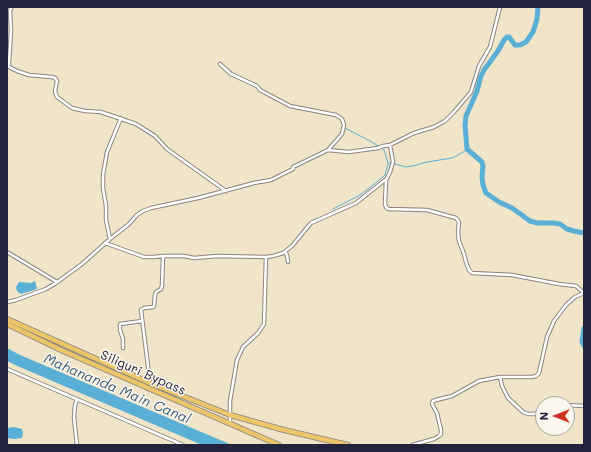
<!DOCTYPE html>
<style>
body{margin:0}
#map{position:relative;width:591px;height:452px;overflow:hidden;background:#f0e5c9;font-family:Mali,sans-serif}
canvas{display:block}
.frame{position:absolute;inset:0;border:8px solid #22223b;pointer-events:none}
.north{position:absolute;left:535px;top:396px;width:40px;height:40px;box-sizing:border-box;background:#fbf7ec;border:1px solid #a4a2a5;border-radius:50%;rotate:270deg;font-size:11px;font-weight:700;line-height:16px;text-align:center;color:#22223b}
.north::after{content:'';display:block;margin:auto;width:14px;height:18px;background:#c8321e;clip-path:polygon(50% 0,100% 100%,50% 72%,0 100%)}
</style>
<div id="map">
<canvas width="591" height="452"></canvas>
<div class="frame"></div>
<div class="north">N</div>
</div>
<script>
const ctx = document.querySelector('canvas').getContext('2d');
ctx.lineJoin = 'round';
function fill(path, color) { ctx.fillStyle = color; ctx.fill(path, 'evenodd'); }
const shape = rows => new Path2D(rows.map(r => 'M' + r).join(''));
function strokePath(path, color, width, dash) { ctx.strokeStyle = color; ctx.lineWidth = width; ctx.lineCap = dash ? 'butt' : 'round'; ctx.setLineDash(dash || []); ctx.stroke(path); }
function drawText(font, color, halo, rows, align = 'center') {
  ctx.font = font + ' Mali,sans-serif'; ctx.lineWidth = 3; ctx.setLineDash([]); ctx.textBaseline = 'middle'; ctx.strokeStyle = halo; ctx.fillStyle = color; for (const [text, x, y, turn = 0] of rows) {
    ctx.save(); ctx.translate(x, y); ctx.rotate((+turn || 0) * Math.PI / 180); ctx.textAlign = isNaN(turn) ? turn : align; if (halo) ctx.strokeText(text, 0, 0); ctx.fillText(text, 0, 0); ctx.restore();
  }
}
fill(shape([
 [35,281,37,289,21,294,17,291,16,287,19,282,31,283],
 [7,348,20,355,232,445,202,445,15,365,7,361],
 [14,427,22,429,23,433,22,438,14,439,7,438,7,428]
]), '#5aafd6');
strokePath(shape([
 [345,128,372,142,384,150,388,163],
 [333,209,360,195,373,185,385,175,388,164,391,163,406,167,412,166,427,162,452,158,462,153,467,149]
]), '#5aafd6', 1);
strokePath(shape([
 [538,7,537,19,533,32,526,42,520,45,515,45,509,37,507,37,504,40,498,51,484,70,481,76,477,91,466,116,465,125,467,149,482,162,483,166,482,177,483,185,486,193,499,202,512,208,530,221,537,223,554,223,560,224,567,229,574,231,584,233],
 [584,328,582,342,584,346]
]), '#5aafd6', 5);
const minor = shape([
 [12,7,10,10,11,31,9,63,9,67,17,71,29,75,52,77,55,78,57,81,55,91,57,97,72,108,85,111,101,112,136,124,155,136,167,149,226,191],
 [220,64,231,74,257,86,260,90,290,106,336,115,342,119,344,125,342,134,328,150],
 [390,145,393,162,390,172,386,180,385,204,386,207,388,209,427,210,456,218,459,222,458,232,459,241,464,254,466,262,469,270,472,273,512,275,559,284,576,286,584,293],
 [110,239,106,220,106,206,103,188,103,175,107,152,121,118],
 [105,243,144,257,154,257,163,256,184,256,194,258,217,256,266,257,273,256,283,253,292,246,311,223,356,203,385,180],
 [7,252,57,282],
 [285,252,287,255,288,262],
 [7,302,16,300,46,289,56,283,82,264,110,239,129,224,137,215,143,211,151,208,198,198,254,183,271,180,293,169,293,167,328,150,349,152,378,148,383,146,390,145,414,133,434,127,445,121,454,112,471,92,479,66,490,47,500,7],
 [123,348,123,339,120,330,120,324,142,321],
 [7,369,183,445],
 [500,377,502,386,508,398,523,412,528,414,534,414,543,412],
 [150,382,141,310,144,308,153,307,154,306,155,295,156,292,161,289,162,286,163,256],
 [77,399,75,405,74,417,77,445],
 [567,405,584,406],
 [230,423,230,401,237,360,243,347,258,333,264,324,266,257],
 [412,445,434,439,439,436,441,434,441,430,437,413,432,404,433,401,436,400,452,396,479,381,484,380,500,377,532,377,536,376,539,373,547,337,554,321,566,305,575,297,584,293]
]);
const trunk = shape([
 [7,319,150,383,230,415,284,430,348,445],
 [7,324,61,350,279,445]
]);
strokePath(minor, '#898482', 4.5);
strokePath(trunk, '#898482', 6);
strokePath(minor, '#fff', 2.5);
strokePath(trunk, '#edc569', 4.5);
drawText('13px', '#22223b', '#fbf7ec', [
 ["Siliguri Bypass",143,373,24]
]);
drawText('italic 14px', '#385a79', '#fbf7ec', [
 ["Mahananda Main Canal",117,389,23]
]);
</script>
